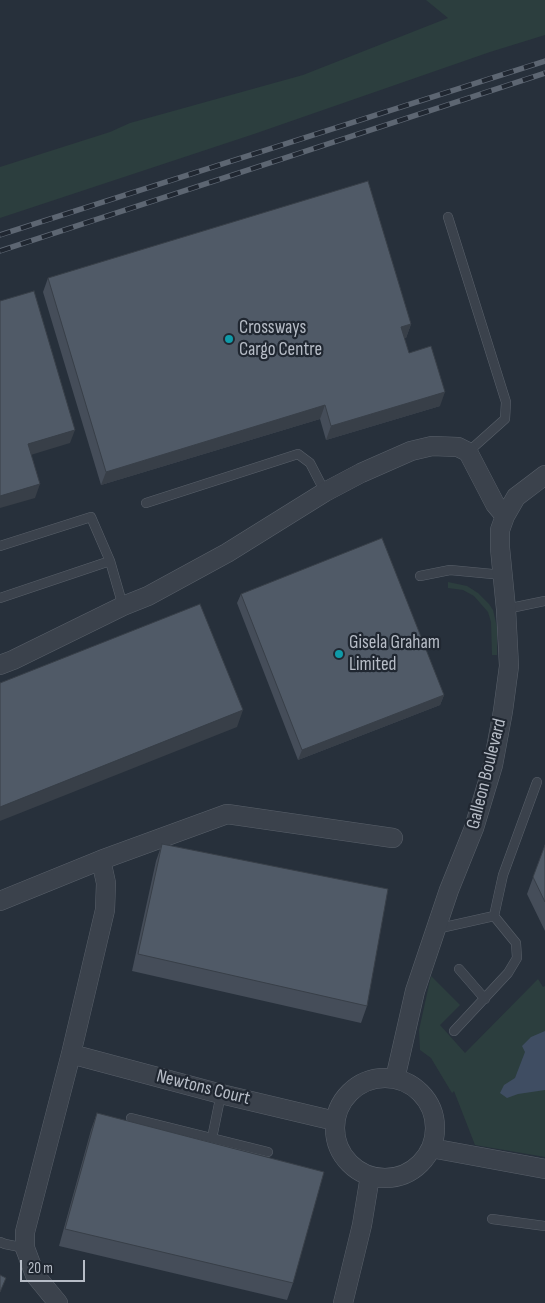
<!DOCTYPE html>
<style>
body{margin:0}
#map{position:relative;width:545px;height:1303px;overflow:hidden;background:#27303b;font-family:"Sofia Sans Condensed",sans-serif}
canvas{display:block}
.scale{position:absolute;left:20px;top:1260px;width:65px;height:22px;box-sizing:border-box;border:2px solid #b7bdc7;border-top:0;padding-left:6px;font-size:15px;line-height:18px;white-space:nowrap;color:#b7bdc7;-webkit-text-stroke:4px #202731;paint-order:stroke}
</style>
<div id="map">
<canvas width="545" height="1303"></canvas>
<div class="scale">20 m</div>
</div>
<script>
const ctx = document.querySelector('canvas').getContext('2d');
ctx.lineJoin = 'round';
function fill(path, color) { ctx.fillStyle = color; ctx.fill(path, 'evenodd'); }
const shape = rows => new Path2D(rows.map(r => 'M' + r).join(''));
function strokePath(path, color, width, dash) { ctx.strokeStyle = color; ctx.lineWidth = width; ctx.lineCap = dash ? 'butt' : 'round'; ctx.setLineDash(dash || []); ctx.stroke(path); }
function drawText(font, color, halo, rows, align = 'center') {
  ctx.font = font + ' "Sofia Sans Condensed",sans-serif'; ctx.lineWidth = 4.5; ctx.setLineDash([]); ctx.textBaseline = 'middle'; ctx.strokeStyle = halo; ctx.fillStyle = color; for (const [text, x, y, turn = 0] of rows) {
    ctx.save(); ctx.translate(x, y); ctx.rotate((+turn || 0) * Math.PI / 180); ctx.textAlign = isNaN(turn) ? turn : align; if (halo) ctx.strokeText(text, 0, 0); ctx.fillText(text, 0, 0); ctx.restore();
  }
}
fill(shape([
 [426,0,545,0,545,35,490,52,254,134,0,218,0,167,110,132,130,123,303,75,448,18],
 [448,582,467,586,478,593,489,604,493,610,497,627,497,655,492,655,491,622,488,612,474,596,463,590,448,588],
 [431,976,460,1005,440,1025,465,1053,538,979,543,987,545,986,545,1157,475,1145,454,1091,452,1093,431,1058,420,1050,419,1030]
]), '#2c3e3e');
fill(shape([
 [545,1031,545,1090,518,1094,507,1098,500,1093,504,1085,515,1078,525,1052,522,1046,531,1037]
]), '#3f4d62');
const lane = shape([
 [448,217,506,402,505,419,468,452],
 [146,503,298,454,310,463,325,492],
 [0,546,91,517,110,561,123,606],
 [420,576,450,570,503,575],
 [0,598,110,561],
 [506,609,545,601],
 [494,916,503,875,537,782],
 [436,929,494,916],
 [459,969,485,999],
 [454,1031,508,973,517,958,516,943,494,916],
 [131,1118,268,1152],
 [212,1138,221,1094],
 [492,1219,545,1226],
 [0,1242,5,1244,25,1248]
]);
const street = shape([
 [0,665,13,660,123,606,148,596,227,553,325,492,361,473,411,451,432,446,458,447,468,452,495,504,505,516],
 [0,901,101,860,227,814,393,838],
 [71,1054,221,1094,335,1121],
 '335 1128a50 50 0 1 1 100 0a50 50 0 1 1-100 0Z',
 [395,1079,415,991,449,890,474,828,493,765,503,711,509,666,506,609,500,548,500,530,505,516,516,497,545,475],
 [431,1148,545,1169],
 [58,1303,35,1275,25,1248,25,1232,71,1054,105,910,106,883,101,860],
 [343,1303,362,1225,370,1176]
]);
strokePath(lane, '#59606a', 10);
strokePath(street, '#59606a', 20);
strokePath(lane, '#3b424c', 9);
strokePath(street, '#3b424c', 19);
const rail = shape([
 [0,235,545,61],
 [0,251,545,73]
]);
strokePath(rail, '#5d6672', 5.5);
strokePath(rail, '#202731', 4, [11]);
fill(shape([
 [48,278,411,324,406,338,404,338,409,353,440,406,326,440,320,419,101,485,43,292],
 [241,594,444,695,440,705,298,760,237,603],
 [162,844,367,1006,361,1023,132,971,156,861],
 [545,845,545,931,527,894],
 [97,1113,293,1283,287,1300,59,1246,91,1130]
]), '#454d59');
fill(shape([
 [411,324,406,338,396,341,401,327],
 [445,392,440,406,326,440,331,426],
 [325,405,320,419,101,485,106,472],
 [75,430,70,443,24,457,28,444],
 [40,484,35,498,0,508,0,496],
 [444,695,440,705,298,760,302,750],
 [243,710,237,727,0,821,0,807]
]), '#383f48');
const building = shape([
 [368,181,411,324,401,327,409,353,431,346,445,392,331,426,325,405,106,472,48,278,368,181],
 [34,291,75,430,28,444,40,484,0,496,0,301,34,291],
 [382,538,444,695,302,750,241,594,382,538],
 [200,604,243,710,0,807,0,683,200,604],
 [162,844,388,889,367,1006,138,954,162,844],
 [545,845,545,902,533,877,545,845],
 [97,1113,324,1172,293,1283,65,1229,97,1113],
 [0,1275,6,1278,0,1292,0,1275]
]);
fill(building, '#505a67');
strokePath(building, '#383f48', 1);
for (const [x, y, r, color] of [
 [229,339,5,"#0f9aa8"],
 [339,654,5,"#0f9aa8"]
]) { const dot = new Path2D(); dot.arc(x, y, r, 0, 2 * Math.PI); ctx.fillStyle = color; ctx.fill(dot); strokePath(dot, '#202731', 2); }
drawText('19px', '#b7bdc7', '#202731', [
 ["Crossways",239,328],
 ["Cargo Centre",239,350],
 ["Gisela Graham",349,643],
 ["Limited",349,665]
], 'left');
drawText('19px', '#b7bdc7', '#202731', [
 ["Galleon Boulevard",487,774,-76],
 ["Newtons Court",203,1088,14]
]);
</script>
